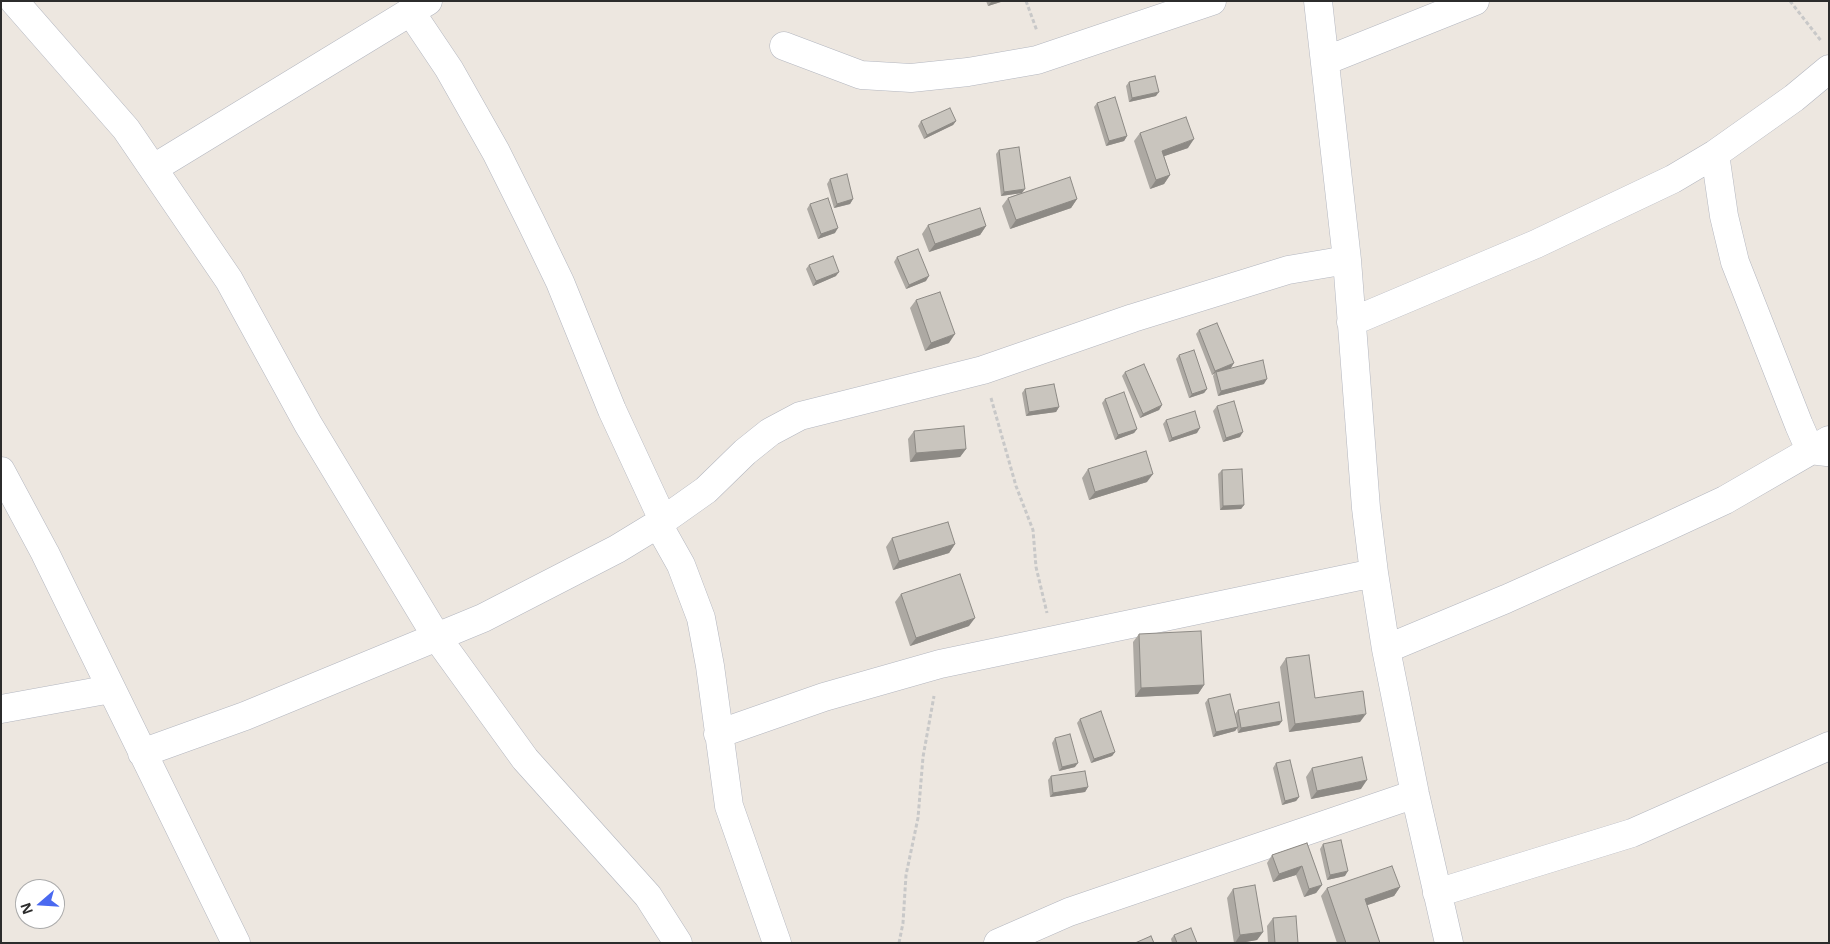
<!DOCTYPE html>
<style>
body{margin:0}
#map{position:relative;width:1830px;height:944px;overflow:hidden;background:#ede7e0;font-family:"Noto Sans",sans-serif}
canvas{display:block}
.frame{position:absolute;inset:0;border:2px solid #2c2c2c;pointer-events:none}
.north{position:absolute;left:15px;top:879px;width:50px;height:50px;box-sizing:border-box;background:#fff;border:1px solid #ababab;border-radius:50%;rotate:251deg;font-size:14px;font-weight:700;line-height:20px;text-align:center;color:#2c2c2c}
.north::after{content:'';display:block;margin:auto;width:18px;height:22px;background:#4a69f0;clip-path:polygon(50% 0,100% 100%,50% 72%,0 100%)}
</style>
<div id="map">
<canvas width="1830" height="944"></canvas>
<div class="frame"></div>
<div class="north">N</div>
</div>
<script>
const ctx = document.querySelector('canvas').getContext('2d');
ctx.lineJoin = 'round';
const shape = rows => new Path2D(rows.map(r => 'M' + r).join(''));
function strokePath(path, color, width, dash) { ctx.strokeStyle = color; ctx.lineWidth = width; ctx.lineCap = dash ? 'butt' : 'round'; ctx.setLineDash(dash || []); ctx.stroke(path); }
function fill(path, color) { ctx.fillStyle = color; ctx.fill(path, 'evenodd'); }
const minor = shape([
 [14,1,126,129,229,280,308,424,436,636,525,759,648,896,678,943],
 [1318,1,1347,260,1366,508,1374,573,1386,649,1415,794,1449,943],
 [410,11,449,69,496,152,531,222,560,282,612,410,663,520],
 [784,46,861,75,911,78,968,72,1037,60,1212,1],
 [1325,61,1475,1],
 [1715,154,1724,216,1735,262,1799,425,1810,450,1827,452],
 [154,168,428,1],
 [1351,322,1536,244,1673,179,1715,154,1794,98,1829,69],
 [1,471,45,553,236,943],
 [658,524,681,565,701,618,710,666,729,806,777,943],
 [1386,649,1506,599,1656,532,1725,500,1829,440],
 [1,709,111,689],
 [718,734,824,697,940,664,1374,573],
 [142,753,245,716,483,618,617,549,658,524,706,490,745,452,770,432,800,416,983,370,1133,318,1288,270,1347,260],
 [1437,893,1632,833,1829,746],
 [998,943,1069,912,1415,794]
]);
strokePath(minor, '#b3b6bf', 29);
strokePath(shape([
 [1026,1,1037,31],
 [1790,1,1822,42],
 [991,398,1016,486,1033,530,1036,567,1047,613],
 [899,943,903,923,906,875,918,818,923,757,934,696]
]), '#c8c8c8', 3, [4, 2.5]);
strokePath(minor, '#fff', 28);
fill(shape([
 [986,1,1004,1,988,6],
 [1129,82,1156,96,1129,102,1126,86],
 [1097,103,1127,136,1124,141,1106,146,1094,107],
 [921,121,956,121,953,125,924,139,918,126],
 [1140,133,1188,148,1164,156,1170,175,1164,184,1150,189,1134,141],
 [999,150,1022,193,1077,199,1071,208,1010,229,1002,206,1008,198,1021,193,1001,196,996,154],
 [830,179,853,199,850,204,834,208,827,184],
 [810,204,835,233,818,239,807,209],
 [928,225,986,226,980,235,929,252,922,234],
 [897,257,926,281,906,289,894,262],
 [809,265,836,276,813,286,806,269],
 [916,300,949,343,925,351,910,308],
 [1199,330,1231,368,1264,384,1218,396,1213,376,1214,374,1212,375,1196,334],
 [1179,355,1207,389,1204,393,1189,398,1176,359],
 [1125,372,1162,405,1159,410,1140,418,1122,376],
 [1025,389,1059,407,1056,412,1026,416,1022,393],
 [1105,399,1137,429,1134,433,1115,440,1102,403],
 [1217,406,1240,437,1223,442,1213,411],
 [1166,420,1197,433,1169,442,1163,424],
 [914,431,966,449,960,457,910,462,908,439],
 [1088,469,1147,482,1089,500,1082,478],
 [1222,470,1244,505,1241,509,1220,510,1218,474],
 [892,538,955,544,949,553,893,570,886,547],
 [901,594,969,626,910,646,895,602],
 [1139,634,1204,685,1198,694,1135,697,1133,642],
 [1286,658,1315,698,1360,722,1289,732,1280,667],
 [1208,699,1235,714,1238,710,1282,721,1279,725,1238,733,1237,728,1235,731,1213,737,1205,703],
 [1080,719,1115,752,1112,756,1091,763,1077,723],
 [1055,738,1075,767,1059,771,1052,743],
 [1276,763,1299,797,1296,801,1282,805,1273,768],
 [1312,768,1361,789,1311,799,1306,777],
 [1051,776,1088,787,1085,792,1050,797,1048,780],
 [1307,843,1322,885,1316,893,1304,897,1296,875,1273,882,1267,863,1272,855],
 [1323,844,1345,876,1327,880,1320,849],
 [1400,887,1394,896,1367,905,1380,943,1337,943,1321,896,1327,888],
 [1233,889,1263,932,1257,940,1240,943,1234,943,1227,898],
 [1273,918,1298,943,1268,943,1267,926],
 [1174,935,1197,943,1172,943,1171,939]
]), '#ada9a3');
fill(shape([
 [993,1,1004,1,988,6,991,2],
 [1159,92,1156,96,1129,102,1132,98],
 [956,121,953,125,924,139,927,135],
 [1127,136,1124,141,1106,146,1109,141],
 [1194,139,1188,148,1156,159,1162,151],
 [1170,175,1164,184,1150,189,1156,180],
 [1025,189,1022,193,1001,196,1004,192],
 [853,199,850,204,834,208,837,204],
 [1077,199,1071,208,1010,229,1016,220],
 [986,226,980,235,929,252,935,244],
 [838,228,835,233,818,239,821,234],
 [839,272,836,276,813,286,816,281],
 [929,276,926,281,906,289,909,285],
 [955,334,949,343,925,351,931,343],
 [1234,363,1231,368,1216,372,1212,375,1215,371],
 [1267,379,1264,384,1218,396,1221,391],
 [1207,389,1204,393,1189,398,1192,394],
 [1162,405,1159,410,1140,418,1143,414],
 [1059,407,1056,412,1026,416,1029,412],
 [1200,428,1197,433,1169,442,1172,438],
 [1137,429,1134,433,1115,440,1118,435],
 [1243,432,1240,437,1223,442,1226,438],
 [966,449,960,457,910,462,916,453],
 [1153,474,1147,482,1089,500,1095,492],
 [1244,505,1241,509,1220,510,1223,506],
 [955,544,949,553,893,570,899,561],
 [975,618,969,626,910,646,916,638],
 [1204,685,1198,694,1135,697,1141,688],
 [1366,714,1360,722,1289,732,1295,724],
 [1282,721,1279,725,1238,733,1241,728],
 [1238,727,1235,731,1213,737,1216,732],
 [1115,752,1112,756,1091,763,1094,759],
 [1078,763,1075,767,1059,771,1062,767],
 [1367,780,1361,789,1311,799,1317,791],
 [1088,787,1085,792,1050,797,1053,793],
 [1299,797,1296,801,1282,805,1285,801],
 [1302,866,1296,875,1273,882,1279,874],
 [1348,871,1345,876,1327,880,1330,875],
 [1322,885,1316,893,1304,897,1309,889],
 [1400,887,1394,896,1359,908,1365,899],
 [1263,932,1257,940,1240,943,1235,943,1240,935]
]), '#8d8a85');
const building = shape([
 [1155,76,1159,92,1132,98,1129,82,1155,76],
 [1115,97,1127,136,1109,141,1097,103,1115,97],
 [950,108,956,121,927,135,921,121,950,108],
 [1186,117,1194,139,1162,151,1170,175,1156,180,1140,133,1186,117],
 [1019,147,1025,189,1004,192,999,150,1019,147],
 [847,174,853,199,837,204,830,179,847,174],
 [1070,177,1077,199,1016,220,1008,198,1070,177],
 [828,198,838,228,821,234,810,204,828,198],
 [980,208,986,226,935,244,928,225,980,208],
 [918,249,929,276,909,285,897,257,918,249],
 [833,256,839,272,816,281,809,265,833,256],
 [940,292,955,334,931,343,916,300,940,292],
 [1217,323,1234,363,1215,371,1199,330,1217,323],
 [1194,350,1207,389,1192,394,1179,355,1194,350],
 [1263,360,1267,379,1221,391,1216,372,1263,360],
 [1144,364,1162,405,1143,414,1125,372,1144,364],
 [1054,384,1059,407,1029,412,1025,389,1054,384],
 [1124,392,1137,429,1118,435,1105,399,1124,392],
 [1234,401,1243,432,1226,438,1217,406,1234,401],
 [1195,411,1200,428,1172,438,1166,420,1195,411],
 [964,426,966,449,916,453,914,431,964,426],
 [1146,451,1153,474,1095,492,1088,469,1146,451],
 [1242,469,1244,505,1223,506,1222,470,1242,469],
 [948,522,955,544,899,561,892,538,948,522],
 [960,574,975,618,916,638,901,594,960,574],
 [1201,631,1204,685,1141,688,1139,634,1201,631],
 [1309,655,1315,698,1363,691,1366,714,1295,724,1286,658,1309,655],
 [1230,694,1238,727,1216,732,1208,699,1230,694],
 [1279,702,1282,721,1241,728,1238,710,1279,702],
 [1101,711,1115,752,1094,759,1080,719,1101,711],
 [1070,734,1078,763,1062,767,1055,738,1070,734],
 [1362,757,1367,780,1317,791,1312,768,1362,757],
 [1290,760,1299,797,1285,801,1276,763,1290,760],
 [1085,771,1088,787,1053,793,1051,776,1085,771],
 [1341,840,1348,871,1330,875,1323,844,1341,840],
 [1307,843,1322,885,1309,889,1302,866,1279,874,1272,855,1307,843],
 [1392,866,1400,887,1365,899,1380,943,1346,943,1327,888,1392,866],
 [1255,885,1263,932,1240,935,1233,889,1255,885],
 [1296,916,1298,943,1275,943,1273,918,1296,916],
 [1191,928,1197,943,1177,943,1174,935,1191,928],
 [1151,936,1154,943,1135,943,1151,936]
]);
fill(building, '#c9c5be');
strokePath(building, '#8d8a85', 1);
</script>
